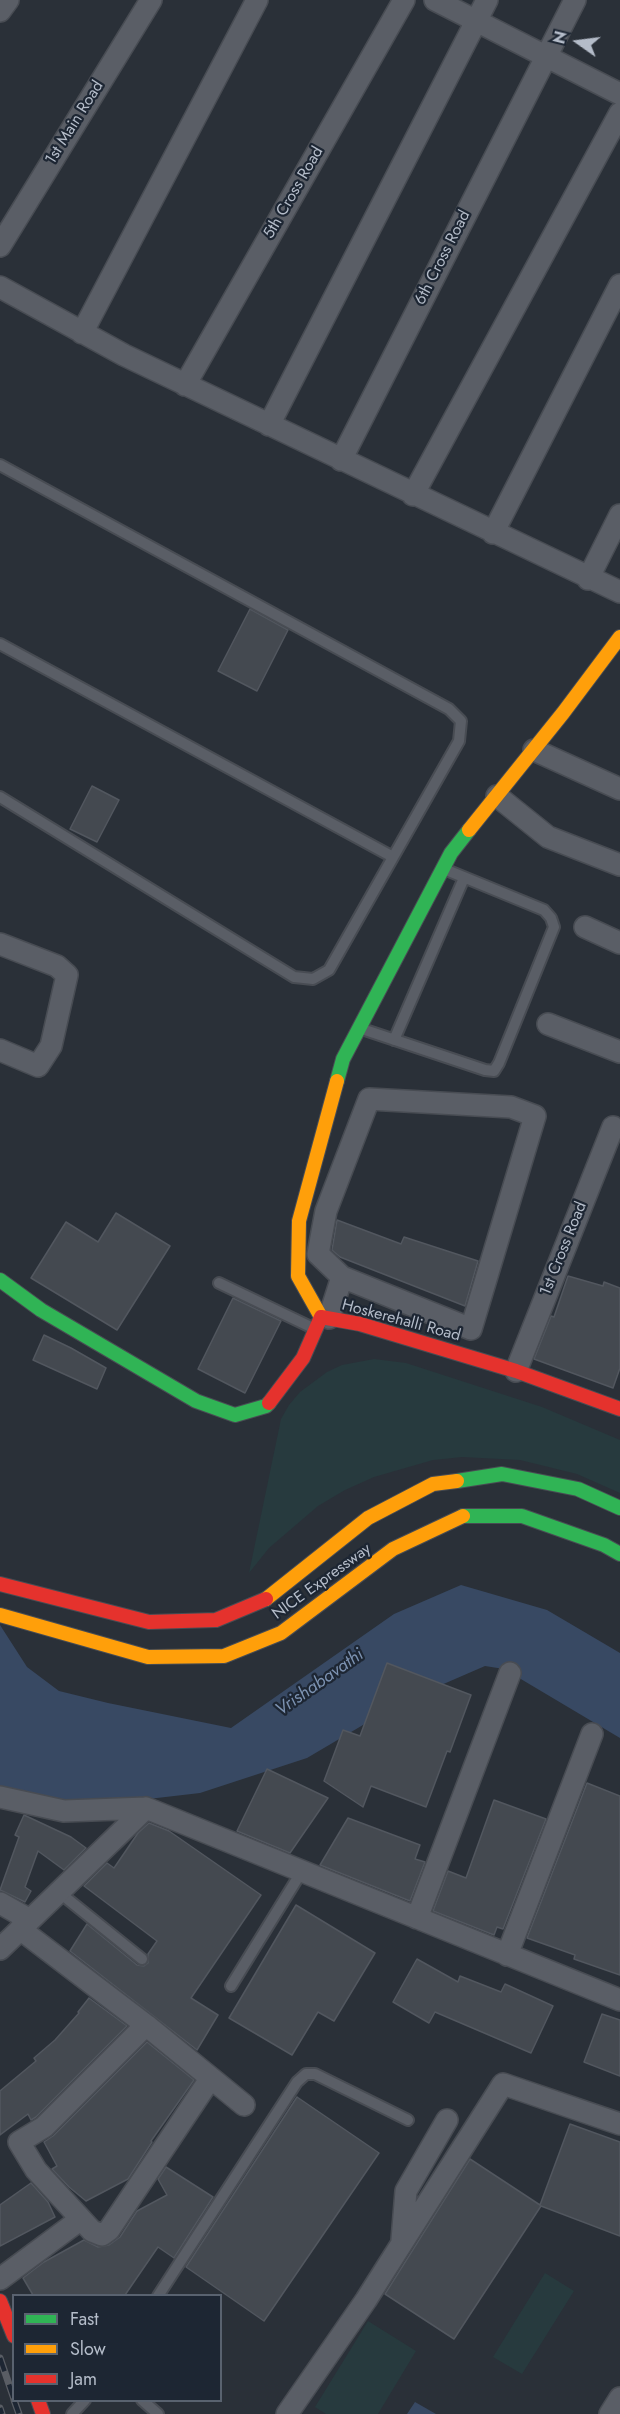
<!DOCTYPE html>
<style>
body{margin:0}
#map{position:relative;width:620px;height:2414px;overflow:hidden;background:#2a3038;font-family:Jost,sans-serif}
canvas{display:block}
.legend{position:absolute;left:12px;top:2294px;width:210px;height:108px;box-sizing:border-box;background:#1d2633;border:2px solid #59626f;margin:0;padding:8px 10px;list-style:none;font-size:18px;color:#b4bcc9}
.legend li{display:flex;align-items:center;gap:12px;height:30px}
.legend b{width:30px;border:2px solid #59626f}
.north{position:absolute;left:548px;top:12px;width:60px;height:60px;-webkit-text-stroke:4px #1d2633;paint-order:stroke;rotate:284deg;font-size:16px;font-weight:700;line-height:24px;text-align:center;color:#b4bcc9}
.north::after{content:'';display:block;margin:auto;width:21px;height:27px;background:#b4bcc9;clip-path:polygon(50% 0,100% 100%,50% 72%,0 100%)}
</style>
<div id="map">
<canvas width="620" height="2414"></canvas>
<ul class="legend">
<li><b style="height:8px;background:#30b455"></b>Fast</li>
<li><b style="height:8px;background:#ff9f0a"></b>Slow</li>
<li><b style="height:8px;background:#e5322d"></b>Jam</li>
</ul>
<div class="north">N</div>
</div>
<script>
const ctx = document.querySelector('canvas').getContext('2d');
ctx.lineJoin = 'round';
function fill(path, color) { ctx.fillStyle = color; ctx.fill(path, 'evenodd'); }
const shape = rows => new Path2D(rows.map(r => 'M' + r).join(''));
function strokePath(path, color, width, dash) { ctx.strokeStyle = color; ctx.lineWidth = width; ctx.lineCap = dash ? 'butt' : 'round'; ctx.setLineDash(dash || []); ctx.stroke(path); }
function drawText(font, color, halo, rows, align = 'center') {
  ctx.font = font + ' Jost,sans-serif'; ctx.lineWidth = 4.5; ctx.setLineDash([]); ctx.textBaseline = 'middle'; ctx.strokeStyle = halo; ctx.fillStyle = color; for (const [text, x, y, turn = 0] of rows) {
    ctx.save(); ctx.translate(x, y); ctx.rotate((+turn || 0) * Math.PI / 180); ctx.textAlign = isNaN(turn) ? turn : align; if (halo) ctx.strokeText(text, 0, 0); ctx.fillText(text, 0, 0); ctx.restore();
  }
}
fill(shape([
 [374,1359,406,1363,542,1407,620,1440,620,1493,577,1474,520,1460,462,1457,433,1460,374,1477,345,1490,318,1506,269,1548,249,1573,281,1419,289,1405,300,1392,327,1372,342,1365],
 [545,2273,574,2291,522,2374,493,2357],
 [368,2321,416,2351,378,2414,326,2414,315,2407]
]), '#273a3e');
fill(shape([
 [461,1585,547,1610,620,1653,620,1738,504,1669,485,1666,402,1702,307,1758,200,1793,88,1806,0,1790,0,1625,27,1667,59,1691,108,1703,231,1728,394,1614],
 [415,2402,436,2414,407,2414]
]), '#384963');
const building = shape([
 [250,609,288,630,257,691,218,671,250,609],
 [92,786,119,800,97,842,70,829,92,786],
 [116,1213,170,1246,117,1330,31,1278,66,1222,98,1242,116,1213],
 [337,1220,401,1244,404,1237,478,1261,465,1306,340,1257,332,1250,337,1220],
 [568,1276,603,1286,604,1282,620,1288,620,1368,613,1388,534,1359,551,1316,554,1317,568,1276],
 [233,1298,281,1321,245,1393,198,1369,233,1298],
 [44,1335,71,1348,106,1368,97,1389,33,1360,44,1335],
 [387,1663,471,1695,450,1752,447,1751,426,1807,371,1786,363,1807,324,1781,343,1730,360,1736,387,1663],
 [267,1769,328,1798,290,1853,237,1831,267,1769],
 [587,1783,620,1796,620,1975,574,1959,575,1955,527,1938,587,1783],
 [494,1800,546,1819,503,1929,497,1927,494,1935,433,1911,448,1871,466,1878,494,1800],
 [24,1815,71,1837,86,1848,64,1870,38,1851,25,1887,31,1891,25,1902,0,1890,19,1837,15,1835,24,1815],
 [348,1818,420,1845,415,1859,425,1862,410,1901,320,1865,348,1818],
 [149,1823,169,1831,261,1895,191,1998,218,2015,197,2050,70,1951,87,1924,137,1965,144,1966,148,1963,148,1954,157,1941,84,1886,107,1863,114,1868,138,1833,149,1823],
 [296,1905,375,1953,334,2021,318,2012,292,2055,229,2018,296,1905],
 [417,1959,458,1982,460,1976,501,1992,505,1984,553,2006,531,2053,435,2012,429,2023,393,2002,417,1959],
 [89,1998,127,2026,36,2117,31,2120,28,2114,0,2135,0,2091,36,2061,34,2058,55,2040,79,2013,78,2012,89,1998],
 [602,2014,620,2020,620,2076,584,2062,602,2014],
 [147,2042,194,2080,151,2141,152,2142,128,2179,86,2201,69,2187,52,2169,57,2166,44,2142,53,2136,147,2042],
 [297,2097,379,2153,264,2321,186,2267,297,2097],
 [570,2124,620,2142,620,2236,541,2206,454,2339,385,2294,470,2159,540,2205,570,2124],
 [166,2167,213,2197,174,2258,158,2247,125,2295,33,2295,23,2278,44,2262,84,2240,98,2247,109,2245,120,2237,137,2211,167,2195,158,2179,166,2167],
 [31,2183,48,2202,55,2217,0,2246,0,2205,31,2183]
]);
fill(building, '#444950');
strokePath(building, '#52575f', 1.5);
const lane = shape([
 [0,465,449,709,461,721,459,741,329,970,313,979,294,977,0,797],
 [0,644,393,857],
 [362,1029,485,1070,494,1071,499,1063,554,927,551,918,544,910,444,869],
 [394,1040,464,878],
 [219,1283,313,1328],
 [60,1893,142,1959],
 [231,1986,302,1871],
 [158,2296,297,2082,306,2074,315,2074,408,2120],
 [142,2400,158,2414],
 [72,2414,85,2400]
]);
const street = shape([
 [435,0,620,94],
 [0,11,8,0],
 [0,246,151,0],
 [0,287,124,355,620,592],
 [82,333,257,0],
 [185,385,404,0],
 [269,425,487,0],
 [341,460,575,0],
 [413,495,620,113],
 [493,533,620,285],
 [588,579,620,515],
 [534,750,620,789],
 [497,796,548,837,620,865],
 [585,927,620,943],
 [0,944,57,966,67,975,51,1046,38,1066,0,1050],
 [548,1024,620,1052],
 [329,1318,342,1277,318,1254,326,1211,369,1099,511,1107,535,1116,471,1329,342,1277],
 [516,1371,613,1127],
 [0,1797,64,1811,146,1808],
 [0,1903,30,1920],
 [417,1918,510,1673],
 [20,1929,146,2025,244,2105],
 [0,1949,146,1808,620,2000],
 [507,1955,592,1734],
 [146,2025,44,2127,19,2142,36,2170,92,2231,102,2235,109,2230,210,2079],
 [402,2240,406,2191,447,2120],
 [0,2279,81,2219],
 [287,2414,366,2300,503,2084,620,2124],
 [610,2414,620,2398]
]);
const fast = shape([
 [337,1081,343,1059,451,853,469,830],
 [0,1280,41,1310,196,1401,235,1415,266,1406,269,1403],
 [457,1481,502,1474,578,1489,620,1508],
 [463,1516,522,1516,604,1545,620,1554]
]);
const slow = shape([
 [469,830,563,713,620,637],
 [321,1317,298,1276,299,1221,337,1081],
 [266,1599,368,1518,433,1484,457,1481],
 [0,1615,148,1657,224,1656,281,1633,393,1549,463,1516]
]);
const jam = shape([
 [269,1403,303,1358,321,1317,360,1324,516,1371,620,1409],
 [0,1584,149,1622,216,1620,266,1599],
 [0,2301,14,2336],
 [38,2400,43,2414]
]);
strokePath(lane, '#484c53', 14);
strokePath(street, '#484c53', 24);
strokePath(fast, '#484c53', 16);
strokePath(slow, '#484c53', 16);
strokePath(jam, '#484c53', 16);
strokePath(lane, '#5a5e66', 10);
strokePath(street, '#5a5e66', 21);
strokePath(fast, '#30b455', 14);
strokePath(slow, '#ff9f0a', 14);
strokePath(jam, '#e5322d', 14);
const rail = shape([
 [0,2358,14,2399],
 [14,2400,19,2414],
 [0,2408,2,2414]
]);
strokePath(rail, '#595d64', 7);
strokePath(rail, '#1d2633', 4.5, [14]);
drawText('16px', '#b4bcc9', '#1d2633', [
 ["1st Main Road",75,123,-58],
 ["5th Cross Road",294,193,-60],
 ["6th Cross Road",443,258,-63],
 ["1st Cross Road",564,1249,-68],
 ["Hoskerehalli Road",401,1321,15],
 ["NICE Expressway",322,1582,-36]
]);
drawText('italic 18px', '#7c92b1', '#1d2633', [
 ["Vrishabavathi",320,1683,-35]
]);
</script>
